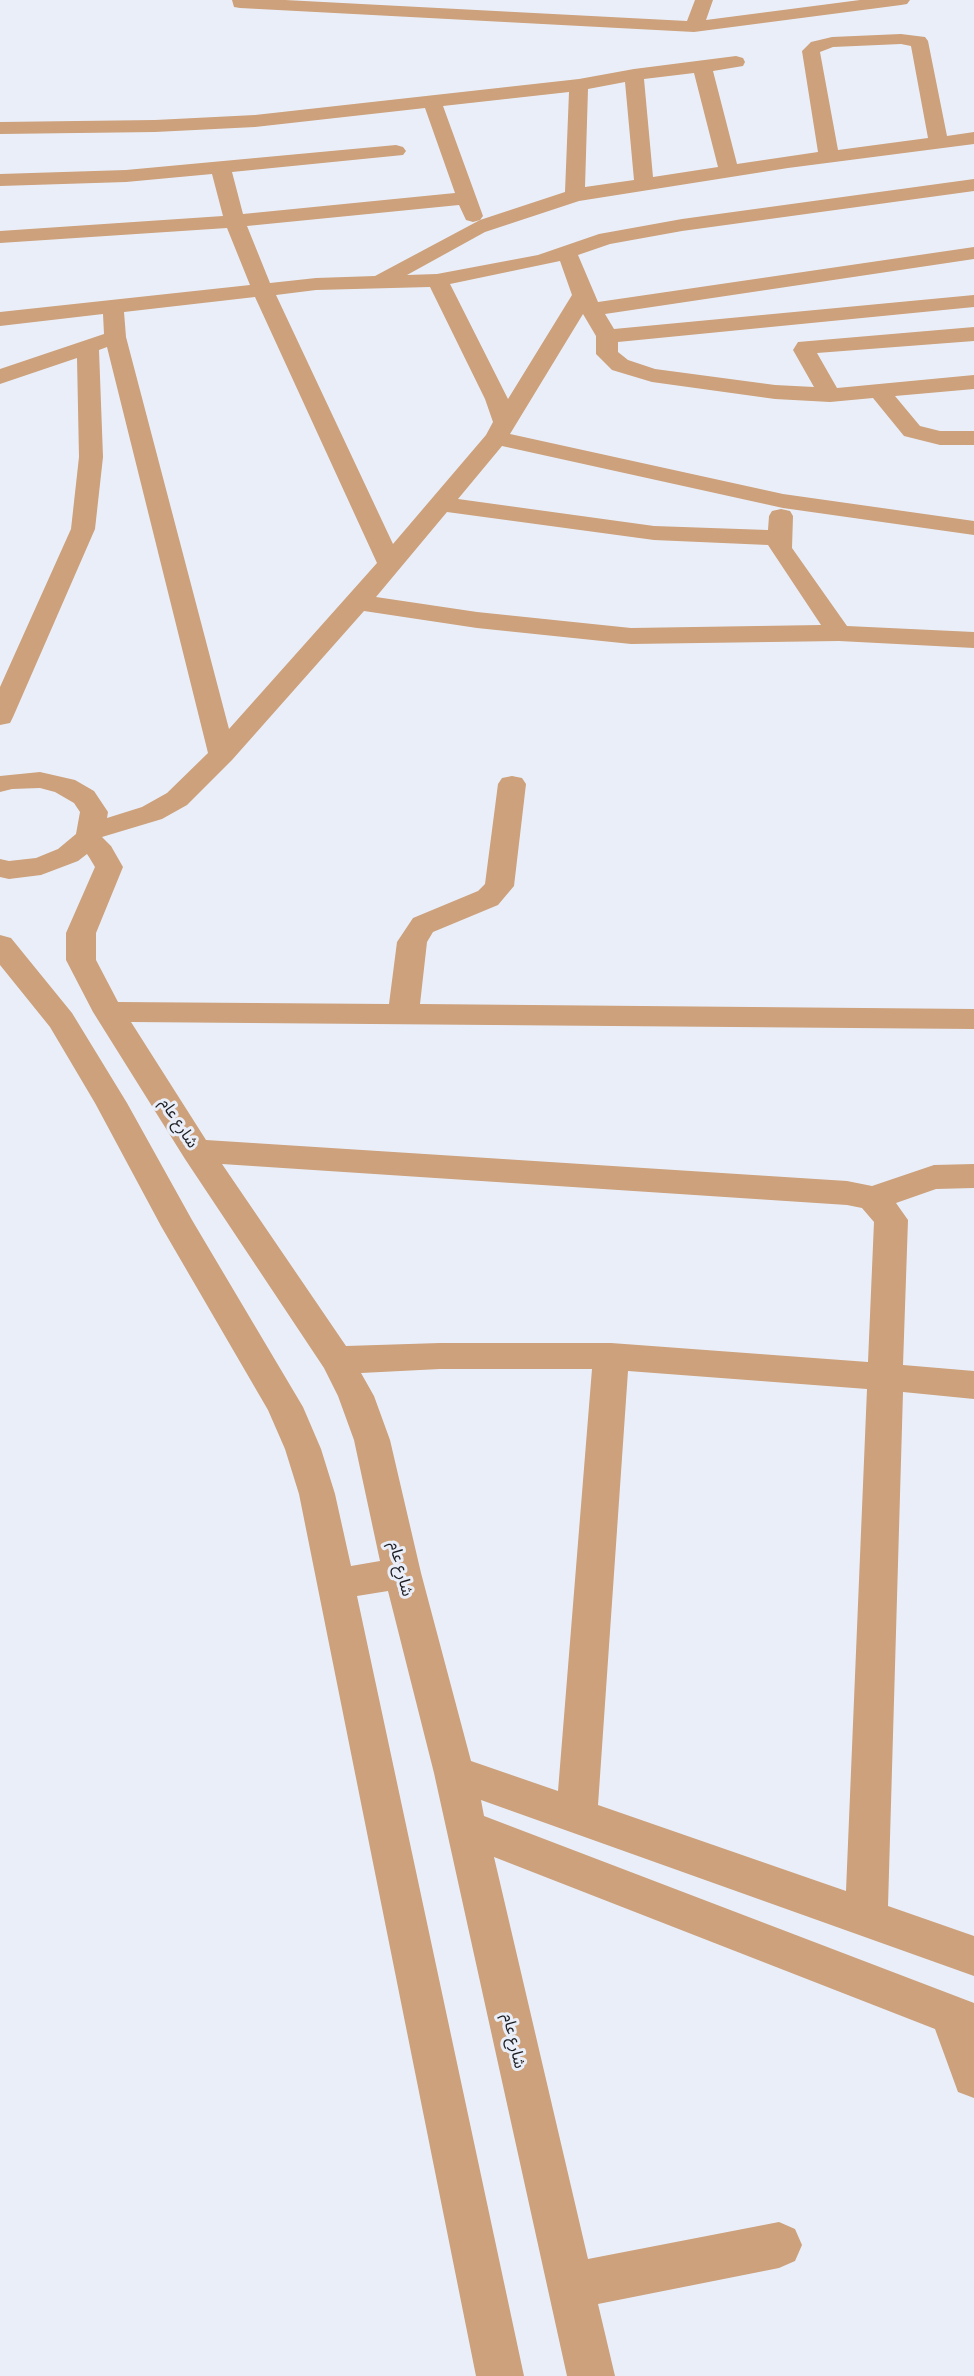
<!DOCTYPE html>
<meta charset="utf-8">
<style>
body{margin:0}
canvas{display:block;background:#e9eef9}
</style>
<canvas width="974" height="2376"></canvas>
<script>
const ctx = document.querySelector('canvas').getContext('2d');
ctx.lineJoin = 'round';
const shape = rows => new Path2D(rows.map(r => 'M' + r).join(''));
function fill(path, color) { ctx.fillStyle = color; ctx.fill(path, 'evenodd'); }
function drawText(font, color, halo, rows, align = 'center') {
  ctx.font = font + ' "Public Sans","Noto Sans Arabic",sans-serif'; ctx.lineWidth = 6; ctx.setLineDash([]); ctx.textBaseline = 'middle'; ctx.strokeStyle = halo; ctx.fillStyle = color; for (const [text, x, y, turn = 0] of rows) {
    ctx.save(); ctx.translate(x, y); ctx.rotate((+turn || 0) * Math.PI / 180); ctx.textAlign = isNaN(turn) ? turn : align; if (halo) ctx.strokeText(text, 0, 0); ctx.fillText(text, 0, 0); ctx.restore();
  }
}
fill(shape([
 [232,0,285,0,687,21,695,0,713,0,706,20,860,0,910,0,907,4,901,5,694,32,240,8,234,7,232,0],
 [901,34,925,37,928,41,947,136,974,132,974,144,788,168,579,201,485,232,407,275,437,274,538,255,599,234,682,219,974,179,974,191,682,231,610,244,578,255,598,302,974,247,974,259,605,314,614,329,974,295,974,307,618,342,618,352,628,360,655,369,775,385,814,387,793,350,798,342,974,327,974,341,817,353,837,388,974,375,974,389,895,396,920,426,940,431,974,431,974,445,940,445,904,436,873,398,830,402,775,399,652,382,612,370,596,354,596,336,583,314,510,434,783,494,974,521,974,535,783,508,502,446,458,499,654,526,768,530,769,516,772,511,781,509,790,511,793,516,792,548,847,626,974,632,974,648,839,641,631,644,477,628,364,611,232,760,187,805,162,819,102,837,111,846,123,867,96,933,96,960,118,1002,389,1004,397,942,413,918,478,891,485,884,498,784,502,778,512,776,522,778,526,784,514,886,498,905,433,932,427,942,420,1004,974,1009,974,1029,131,1022,206,1140,847,1181,872,1186,934,1165,974,1164,974,1188,936,1189,896,1203,908,1220,903,1365,974,1371,974,1399,903,1392,888,1906,974,1936,974,1976,481,1800,484,1816,974,2003,974,2098,958,2092,935,2029,494,1857,588,2259,779,2222,795,2229,802,2245,795,2261,779,2268,598,2304,615,2376,567,2376,434,1773,388,1591,357,1596,524,2376,476,2376,299,1494,285,1449,268,1410,161,1226,95,1103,50,1027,0,965,0,935,11,938,72,1013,127,1103,192,1220,303,1407,321,1449,335,1494,351,1566,380,1561,354,1440,338,1396,324,1368,185,1159,93,1012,66,960,66,933,95,867,89,857,87,854,78,861,41,875,9,879,0,877,0,859,9,861,36,858,58,849,76,834,80,812,74,803,55,792,40,788,12,789,0,792,0,776,40,772,75,780,94,791,108,812,107,818,142,807,167,793,208,753,107,347,99,350,103,457,95,529,13,717,10,723,0,725,0,687,71,529,79,457,77,358,0,384,0,369,104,334,103,314,0,326,0,312,250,285,227,228,0,243,0,231,223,216,212,174,126,182,0,186,0,174,126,170,396,145,403,147,406,151,403,155,232,172,243,214,455,193,425,108,255,127,155,132,0,134,0,122,155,120,255,115,579,79,634,69,736,56,743,58,745,62,743,66,713,71,737,164,818,152,802,51,811,42,832,37,901,34],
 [901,44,911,46,928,138,838,150,820,52,833,47,901,44],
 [694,73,718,167,653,177,644,79,694,73],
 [625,82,634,180,585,187,588,89,625,82],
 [569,92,565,192,480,220,483,216,443,106,569,92],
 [459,205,466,220,473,222,480,220,375,276,316,278,270,283,247,226,459,205],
 [560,261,572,295,508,399,450,284,560,261],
 [430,287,485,399,493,422,486,435,393,544,276,295,316,290,430,287],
 [255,297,377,563,229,729,126,337,124,312,255,297],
 [447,512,654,540,768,545,821,625,631,628,477,612,376,597,447,512],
 [222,1164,847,1205,862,1208,874,1222,868,1362,611,1343,440,1343,346,1346,222,1164],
 [440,1369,592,1369,558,1791,471,1761,421,1573,390,1440,374,1396,361,1373,440,1369],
 [628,1371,867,1389,846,1891,598,1805,628,1371]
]), '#cda17b');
drawText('16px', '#1b1c20', '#e9eef9', [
 ["شارع عام",179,1123,57],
 ["شارع عام",401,1569,76],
 ["شارع عام",514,2041,77]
]);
</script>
